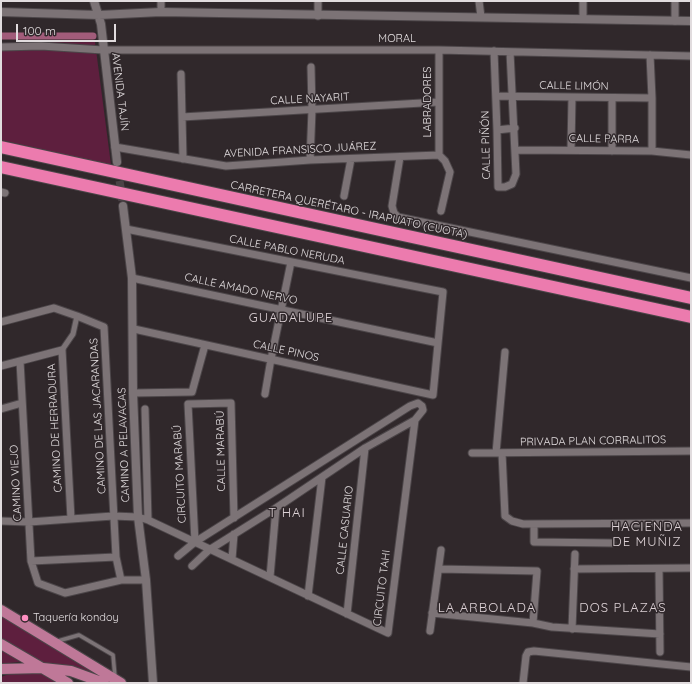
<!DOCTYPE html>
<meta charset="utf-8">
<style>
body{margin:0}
#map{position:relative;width:692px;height:684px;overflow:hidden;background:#30282b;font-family:Quicksand,sans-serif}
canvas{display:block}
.frame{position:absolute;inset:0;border:2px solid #e1dcde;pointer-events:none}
.scale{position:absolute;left:16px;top:24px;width:100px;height:18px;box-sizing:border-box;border:2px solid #e1dcde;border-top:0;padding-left:5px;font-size:12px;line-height:14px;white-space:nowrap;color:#e1dcde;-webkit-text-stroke:3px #30282b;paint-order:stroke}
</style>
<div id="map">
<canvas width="692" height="684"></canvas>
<div class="frame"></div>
<div class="scale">100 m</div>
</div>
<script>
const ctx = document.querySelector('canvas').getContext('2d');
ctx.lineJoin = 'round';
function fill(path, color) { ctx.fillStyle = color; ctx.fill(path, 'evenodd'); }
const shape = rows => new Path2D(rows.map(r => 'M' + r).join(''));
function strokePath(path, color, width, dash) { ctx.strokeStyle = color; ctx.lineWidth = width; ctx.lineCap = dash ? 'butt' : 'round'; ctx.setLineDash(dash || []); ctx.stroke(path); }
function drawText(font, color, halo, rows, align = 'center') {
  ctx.font = font + ' Quicksand,sans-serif'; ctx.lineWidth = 3; ctx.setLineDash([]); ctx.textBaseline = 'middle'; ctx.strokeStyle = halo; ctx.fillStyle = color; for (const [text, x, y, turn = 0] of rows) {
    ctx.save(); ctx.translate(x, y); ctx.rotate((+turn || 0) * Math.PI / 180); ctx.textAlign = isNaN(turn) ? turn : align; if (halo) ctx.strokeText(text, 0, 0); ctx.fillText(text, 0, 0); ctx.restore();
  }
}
fill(shape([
 [95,42,111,165,1,140,1,43],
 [1,614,115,683,109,683,72,668,37,662,1,641],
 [1,649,26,661,1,664],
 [9,674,45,674,62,683,1,683,1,677]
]), '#5e1f3e');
strokePath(shape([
 [1,36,93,36]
]), '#a15c7a', 7);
strokePath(shape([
 [118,169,123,206]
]), '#4b4346', 8, [8, 4]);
const service = shape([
 [58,641,79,635,113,655,115,677]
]);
const pedestrian = shape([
 [62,350,73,334,77,316]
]);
const minor = shape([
 [318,1,318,16],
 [479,1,481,17],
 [161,12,161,1],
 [583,18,583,1],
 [675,21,675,1],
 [1,47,41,46,103,50,439,50,691,56],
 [439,50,439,155],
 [494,51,497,130,498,187,505,187,512,184,516,174,510,52],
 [650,55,652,98,652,151],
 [181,74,183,159],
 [496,96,652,98],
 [182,117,439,102],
 [497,130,515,128],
 [115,147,226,166,310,160,439,155],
 [571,149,572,97],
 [516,150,652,151,691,155],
 [612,151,612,98],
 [439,155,445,161,450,172,441,211],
 [400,157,392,206,394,213,398,217,691,278],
 [310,160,312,110,311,67],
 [1,192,5,193],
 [344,196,351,159],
 [126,229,443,292,433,395,134,329],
 [132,278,438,343],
 [1,322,54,308,77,316,104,327,116,557,121,580],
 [20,361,31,561,38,583,65,593,121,580,146,580],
 [1,366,62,350,71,519],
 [133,393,192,392,205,345],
 [265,394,271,359,291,262],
 [1,409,22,403],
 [145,409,148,520],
 [472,453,691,451],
 [496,453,505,352],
 [502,453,505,516,512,521,523,524,691,523],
 [1,521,29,522,113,516,138,517,148,520,388,633,415,420],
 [534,524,534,542,612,543],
 [195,542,188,404,231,403,234,518],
 [178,556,195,542,410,406,418,403,422,406,423,410,415,420,365,448,276,508,209,550,192,566],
 [232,559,234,534],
 [31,561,116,557],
 [439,569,537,571,533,623],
 [574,569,691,568],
 [659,569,660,652],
 [270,577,276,508],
 [308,596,322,477],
 [432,613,533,623,552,627,660,634],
 [347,614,365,448],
 [572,629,575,554],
 [430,631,441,550],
 [523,683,526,656,528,652,534,651,691,667]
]);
const tertiary = shape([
 [94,1,101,24,117,162],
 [1,12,99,15,161,12,691,21],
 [123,206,132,278,133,393,138,517,146,580,153,683]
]);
const primary = shape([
 [1,610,121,683],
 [1,644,68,683],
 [1,669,43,668,71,671,104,683]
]);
const motorway = shape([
 [1,147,691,298],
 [1,167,691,317]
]);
strokePath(service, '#4c4649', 5.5);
strokePath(pedestrian, '#4c4649', 7);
strokePath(minor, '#4c4649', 9);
strokePath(tertiary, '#4c4649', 10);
strokePath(primary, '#4c4649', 12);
strokePath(motorway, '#4c4649', 14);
strokePath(service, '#7c7376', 3.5);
strokePath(pedestrian, '#7c7376', 5);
strokePath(minor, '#7c7376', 7);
strokePath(tertiary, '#7c7376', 8);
strokePath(primary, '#bf7898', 10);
strokePath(motorway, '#ec7bae', 12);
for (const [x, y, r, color] of [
 [25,618,4,"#fd8ec0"]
]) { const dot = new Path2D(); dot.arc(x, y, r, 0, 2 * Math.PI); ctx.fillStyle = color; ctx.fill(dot); strokePath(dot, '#30282b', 1.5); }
drawText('11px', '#e1dcde', '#30282b', [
 ["MORAL",397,39],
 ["CALLE LIMÓN",574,86,1],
 ["AVENIDA TAJÍN",120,92,83],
 ["CALLE NAYARIT",310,99,-3],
 ["LABRADORES",428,102,-90],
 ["CALLE PARRA",604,139,1],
 ["CALLE PIÑÓN",486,145,-91],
 ["AVENIDA FRANSISCO JUÁREZ",300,150,-3],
 ["CARRETERA QUERÉTARO - IRAPUATO (CUOTA)",349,210,12],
 ["CALLE PABLO NERUDA",287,250,11],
 ["CALLE AMADO NERVO",241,289,12],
 ["CALLE PINOS",286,351,12],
 ["CAMINO DE LAS JACARANDAS",98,416,-93],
 ["CAMINO DE HERRADURA",55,428,-93],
 ["PRIVADA PLAN CORRALITOS",593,441,-1],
 ["CAMINO A PELAVACAS",124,445,-92],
 ["CALLE MARABÚ",221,451,-91],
 ["CIRCUITO MARABÚ",180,474,-93],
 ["CAMINO VIEJO",16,483,-93],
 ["CALLE CASUARIO",345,530,-84],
 ["CIRCUITO TAHI",382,588,-83]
]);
drawText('11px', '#e1dcde', '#30282b', [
 ["Taquería kondoy",33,618]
], 'left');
ctx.letterSpacing = '1px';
drawText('13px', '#ddd2d6', '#30282b', [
 ["GUADALUPE",291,318],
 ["T HAI",287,513],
 ["HACIENDA",647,527],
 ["DE MUÑIZ",647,542],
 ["LA ARBOLADA",487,608],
 ["DOS PLAZAS",623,608]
]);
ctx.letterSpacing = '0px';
</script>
